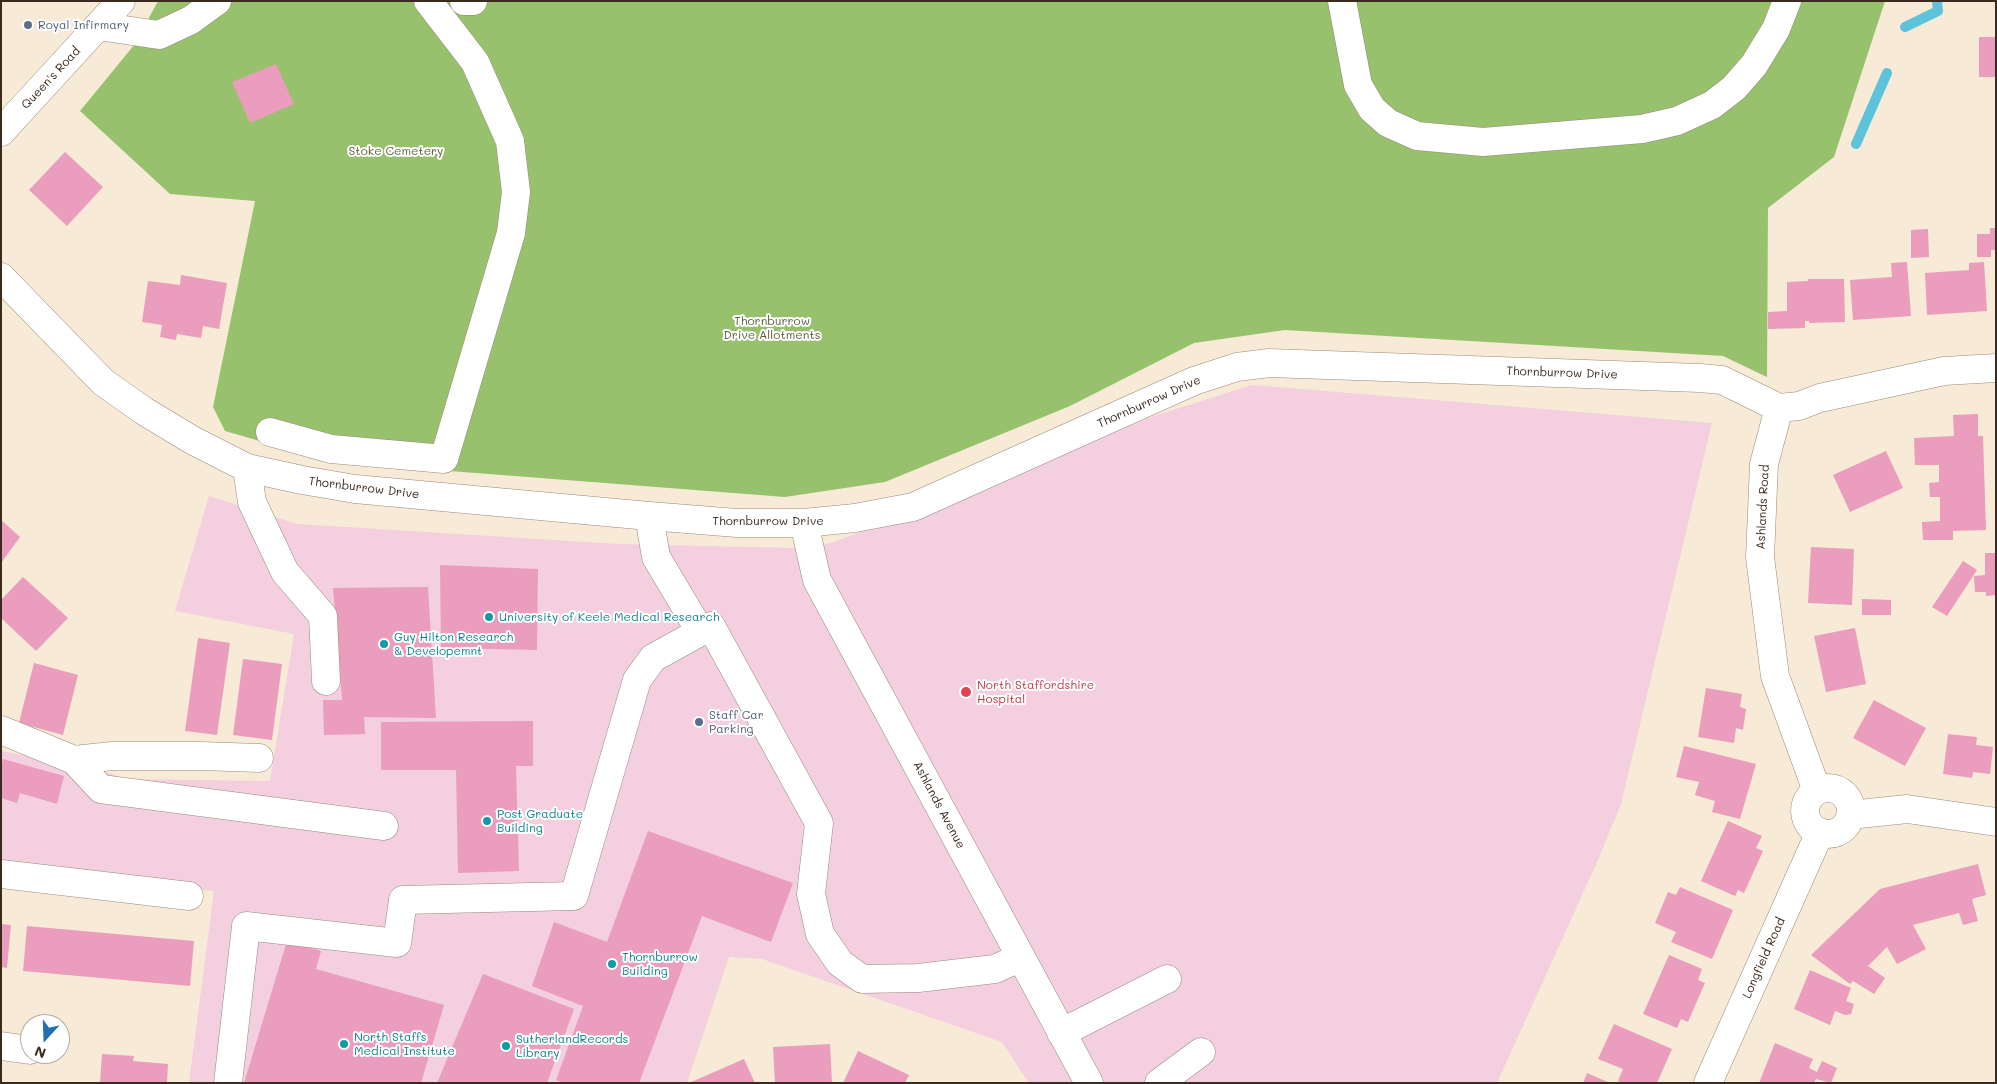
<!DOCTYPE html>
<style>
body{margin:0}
#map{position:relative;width:1997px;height:1084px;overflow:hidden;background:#f7ead7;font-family:Mali,sans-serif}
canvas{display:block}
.frame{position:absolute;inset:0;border:2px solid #3b2a1e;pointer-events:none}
.north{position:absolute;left:20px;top:1014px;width:50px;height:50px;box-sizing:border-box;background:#fff;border:1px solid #b1aaa5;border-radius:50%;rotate:200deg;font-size:14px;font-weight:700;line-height:20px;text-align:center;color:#3b2a1e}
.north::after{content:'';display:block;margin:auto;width:18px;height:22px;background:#1f6fb2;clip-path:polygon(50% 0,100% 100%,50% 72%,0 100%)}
</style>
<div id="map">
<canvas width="1997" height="1084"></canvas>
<div class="frame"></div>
<div class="north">N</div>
</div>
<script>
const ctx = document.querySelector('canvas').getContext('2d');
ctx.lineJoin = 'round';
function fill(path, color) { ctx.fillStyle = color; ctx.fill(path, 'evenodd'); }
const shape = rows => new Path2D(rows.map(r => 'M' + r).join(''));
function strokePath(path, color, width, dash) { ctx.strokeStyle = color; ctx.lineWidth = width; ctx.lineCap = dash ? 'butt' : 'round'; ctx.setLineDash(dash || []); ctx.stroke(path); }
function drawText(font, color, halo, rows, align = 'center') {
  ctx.font = font + ' Mali,sans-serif'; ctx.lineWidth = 4; ctx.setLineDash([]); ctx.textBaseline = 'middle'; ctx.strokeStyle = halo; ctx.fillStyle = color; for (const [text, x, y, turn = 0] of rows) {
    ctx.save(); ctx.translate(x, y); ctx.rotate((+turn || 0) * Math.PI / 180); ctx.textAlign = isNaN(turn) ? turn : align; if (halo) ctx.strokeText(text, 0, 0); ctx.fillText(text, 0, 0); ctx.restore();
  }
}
fill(shape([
 [1252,385,1712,423,1621,804,1598,860,1497,1083,1029,1083,1002,1042,762,959,729,957,687,1083,189,1083,214,891,1,869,1,751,101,770,124,779,270,781,294,634,175,611,209,496,297,524,618,544,792,548,832,543,1154,416]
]), '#f3cfe0');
fill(shape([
 [158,1,1885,1,1834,157,1768,208,1767,377,1723,356,1285,330,1194,343,1070,406,885,482,785,497,450,471,322,459,225,431,213,407,255,201,170,194,80,111,135,44]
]), '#97c16d');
strokePath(shape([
 [1905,27,1938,11,1937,1],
 [1856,144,1887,73]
]), '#5dc3da', 10);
fill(shape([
 [1979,37,1996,37,1996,77,1979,77],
 [276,64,294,104,250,123,232,82],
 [65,152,103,187,67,226,29,190],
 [1990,228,1996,228,1996,250,1991,250,1991,257,1977,257,1977,234,1990,234],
 [1928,229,1929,257,1911,258,1911,230],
 [1907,262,1911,316,1853,320,1850,280,1892,277,1891,263],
 [1984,262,1987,311,1927,315,1925,273,1969,270,1969,263],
 [181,275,227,283,219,329,203,326,201,338,177,334,176,340,160,337,162,325,142,322,148,281,180,285],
 [1808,279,1844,279,1845,322,1809,323,1809,321,1805,321,1805,328,1768,329,1768,312,1787,311,1787,282,1808,281],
 [1978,414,1978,436,1983,436,1986,530,1953,531,1953,540,1923,540,1922,522,1940,521,1940,497,1930,497,1929,483,1939,482,1939,465,1915,465,1914,438,1954,436,1953,415],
 [1886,451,1903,488,1850,512,1833,475],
 [1,520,20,537,1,563],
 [1811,547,1854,549,1852,605,1808,603],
 [1985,553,1996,553,1996,595,1986,596,1986,592,1975,592,1974,576,1985,575],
 [1963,561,1977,570,1947,616,1932,607],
 [440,565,538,569,537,650,441,648],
 [23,577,68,618,36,651,1,618,1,600],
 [428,587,436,718,364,717,365,734,324,735,323,700,342,700,333,588],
 [1862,599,1891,600,1891,615,1862,615],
 [1855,628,1866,684,1826,692,1814,636],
 [198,638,230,643,217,735,185,731],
 [243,659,282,664,272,740,233,735],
 [34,663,78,675,63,735,19,723],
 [1706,688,1742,694,1740,707,1746,709,1743,730,1736,728,1734,743,1698,737],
 [1874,700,1926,728,1905,766,1853,738],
 [533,721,533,766,516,766,519,871,458,873,456,770,381,770,381,722],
 [1948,734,1977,737,1976,745,1993,747,1990,774,1973,772,1972,778,1943,774],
 [1684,746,1756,764,1740,819,1712,812,1715,801,1695,795,1699,782,1676,777],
 [3,759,64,776,57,804,20,793,17,803,1,798,1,766],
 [1728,821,1762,836,1756,848,1763,851,1744,893,1738,890,1735,896,1701,881],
 [648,831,793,883,771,942,702,916,639,1083,563,1083,556,1080,583,1006,532,986,554,922,607,942],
 [1978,864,1986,895,1972,899,1978,921,1963,925,1959,913,1913,925,1926,949,1897,964,1887,947,1868,966,1885,978,1874,994,1853,981,1850,984,1811,955,1880,889],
 [1680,887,1733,910,1712,959,1671,942,1676,932,1655,923,1668,892,1676,895],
 [1,924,11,925,7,968,1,967],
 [27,926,194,941,190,986,23,971],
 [287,941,321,951,316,969,444,1005,421,1083,244,1083],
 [1669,955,1702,969,1698,980,1705,983,1688,1022,1681,1019,1677,1028,1643,1014],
 [1810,970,1851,988,1846,1001,1854,1004,1851,1014,1845,1015,1835,1011,1830,1025,1794,1009],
 [483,974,574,1009,547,1083,437,1083],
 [1614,1024,1672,1049,1657,1083,1623,1083,1618,1081,1623,1069,1598,1059],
 [1775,1043,1813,1059,1809,1068,1817,1072,1822,1061,1837,1068,1831,1083,1816,1079,1814,1083,1759,1083],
 [830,1044,832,1083,775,1083,773,1047],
 [858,1051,909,1075,905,1083,843,1083],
 [102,1054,134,1056,133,1061,168,1064,167,1083,100,1083],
 [744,1059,755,1083,689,1083],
 [1587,1073,1610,1083,1583,1083]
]), '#ea9dbc');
const minor = shape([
 [464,1,473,1],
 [1342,1,1358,85,1372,109,1388,123,1417,136,1483,142,1642,129,1677,121,1712,105,1734,88,1754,65,1776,29,1787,1],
 [98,26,159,35,191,20,217,1],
 [1,132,121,1],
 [1,277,103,382,144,411,192,440,247,468,302,480,355,489,649,516,737,523,804,523,855,518,913,507,1194,381,1237,367,1269,363,1700,378,1722,380,1779,408],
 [1779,408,1764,464,1760,557,1775,676,1817,791],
 [1779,408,1799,406,1820,398,1944,371,1996,368],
 [270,432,331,449,444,459,511,233,516,192,510,141,475,62,428,1],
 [247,468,252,502,285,572,323,616,326,681],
 [649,516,656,557,700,631],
 [804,523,817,580,1089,1083],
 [1,730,74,760,101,789,384,826],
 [74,760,112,756,201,756,259,758],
 '1805 811a23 23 0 1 1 46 0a23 23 0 1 1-46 0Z',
 [1850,815,1907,809,1996,822],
 [1,874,189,896],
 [1061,1033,1167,979],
 [1,1046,30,1050],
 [228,1083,246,926,397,943,403,900,574,896,637,680,653,658,711,626,819,823,811,894,820,934,840,963,862,979,918,978,995,969,1021,957],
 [1159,1083,1201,1052],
 [1708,1083,1820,832]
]);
strokePath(minor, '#998a7a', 29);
strokePath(minor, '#fff', 28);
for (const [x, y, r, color] of [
 [28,25,5,"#5c6f8a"],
 [489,617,5,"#0f9aa8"],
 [384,644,5,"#0f9aa8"],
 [966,692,6,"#e0444e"],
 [699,722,5,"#5c6f8a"],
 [487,821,5,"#0f9aa8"],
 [612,964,5,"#0f9aa8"],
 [344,1044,5,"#0f9aa8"],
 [506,1046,5,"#0f9aa8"]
]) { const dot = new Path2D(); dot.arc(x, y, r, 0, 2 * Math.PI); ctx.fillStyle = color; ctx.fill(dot); strokePath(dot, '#fff', 2); }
drawText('12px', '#4e5e75', '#fff', [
 ["Royal Infirmary",38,25],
 ["Staff Car",709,715],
 ["Parking",709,729]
], 'left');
drawText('12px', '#3b2a1e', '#fff', [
 ["Queen's Road",51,78,-47],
 ["Thornburrow Drive",1562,373,2],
 ["Thornburrow Drive",1149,402,-24],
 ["Thornburrow Drive",364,488,7],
 ["Ashlands Road",1763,507,-87],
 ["Thornburrow Drive",768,521],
 ["Ashlands Avenue",939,805,62],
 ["Longfield Road",1764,958,-66]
]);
drawText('12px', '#5b5f3a', '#fff', [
 ["Stoke Cemetery",396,151],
 ["Thornburrow",772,321],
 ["Drive Allotments",772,335]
]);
drawText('12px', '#0d838f', '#fff', [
 ["University of Keele Medical Research",499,617],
 ["Guy Hilton Research",394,637],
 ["& Developemnt",394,651],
 ["Post Graduate",497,814],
 ["Building",497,828],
 ["Thornburrow",622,957],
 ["Building",622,971],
 ["North Staffs",354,1037],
 ["Medical Institute",354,1051],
 ["SutherlandRecords",516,1039],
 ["Library",516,1053]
], 'left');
drawText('12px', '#be3a42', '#fff', [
 ["North Staffordshire",977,685],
 ["Hospital",977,699]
], 'left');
</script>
